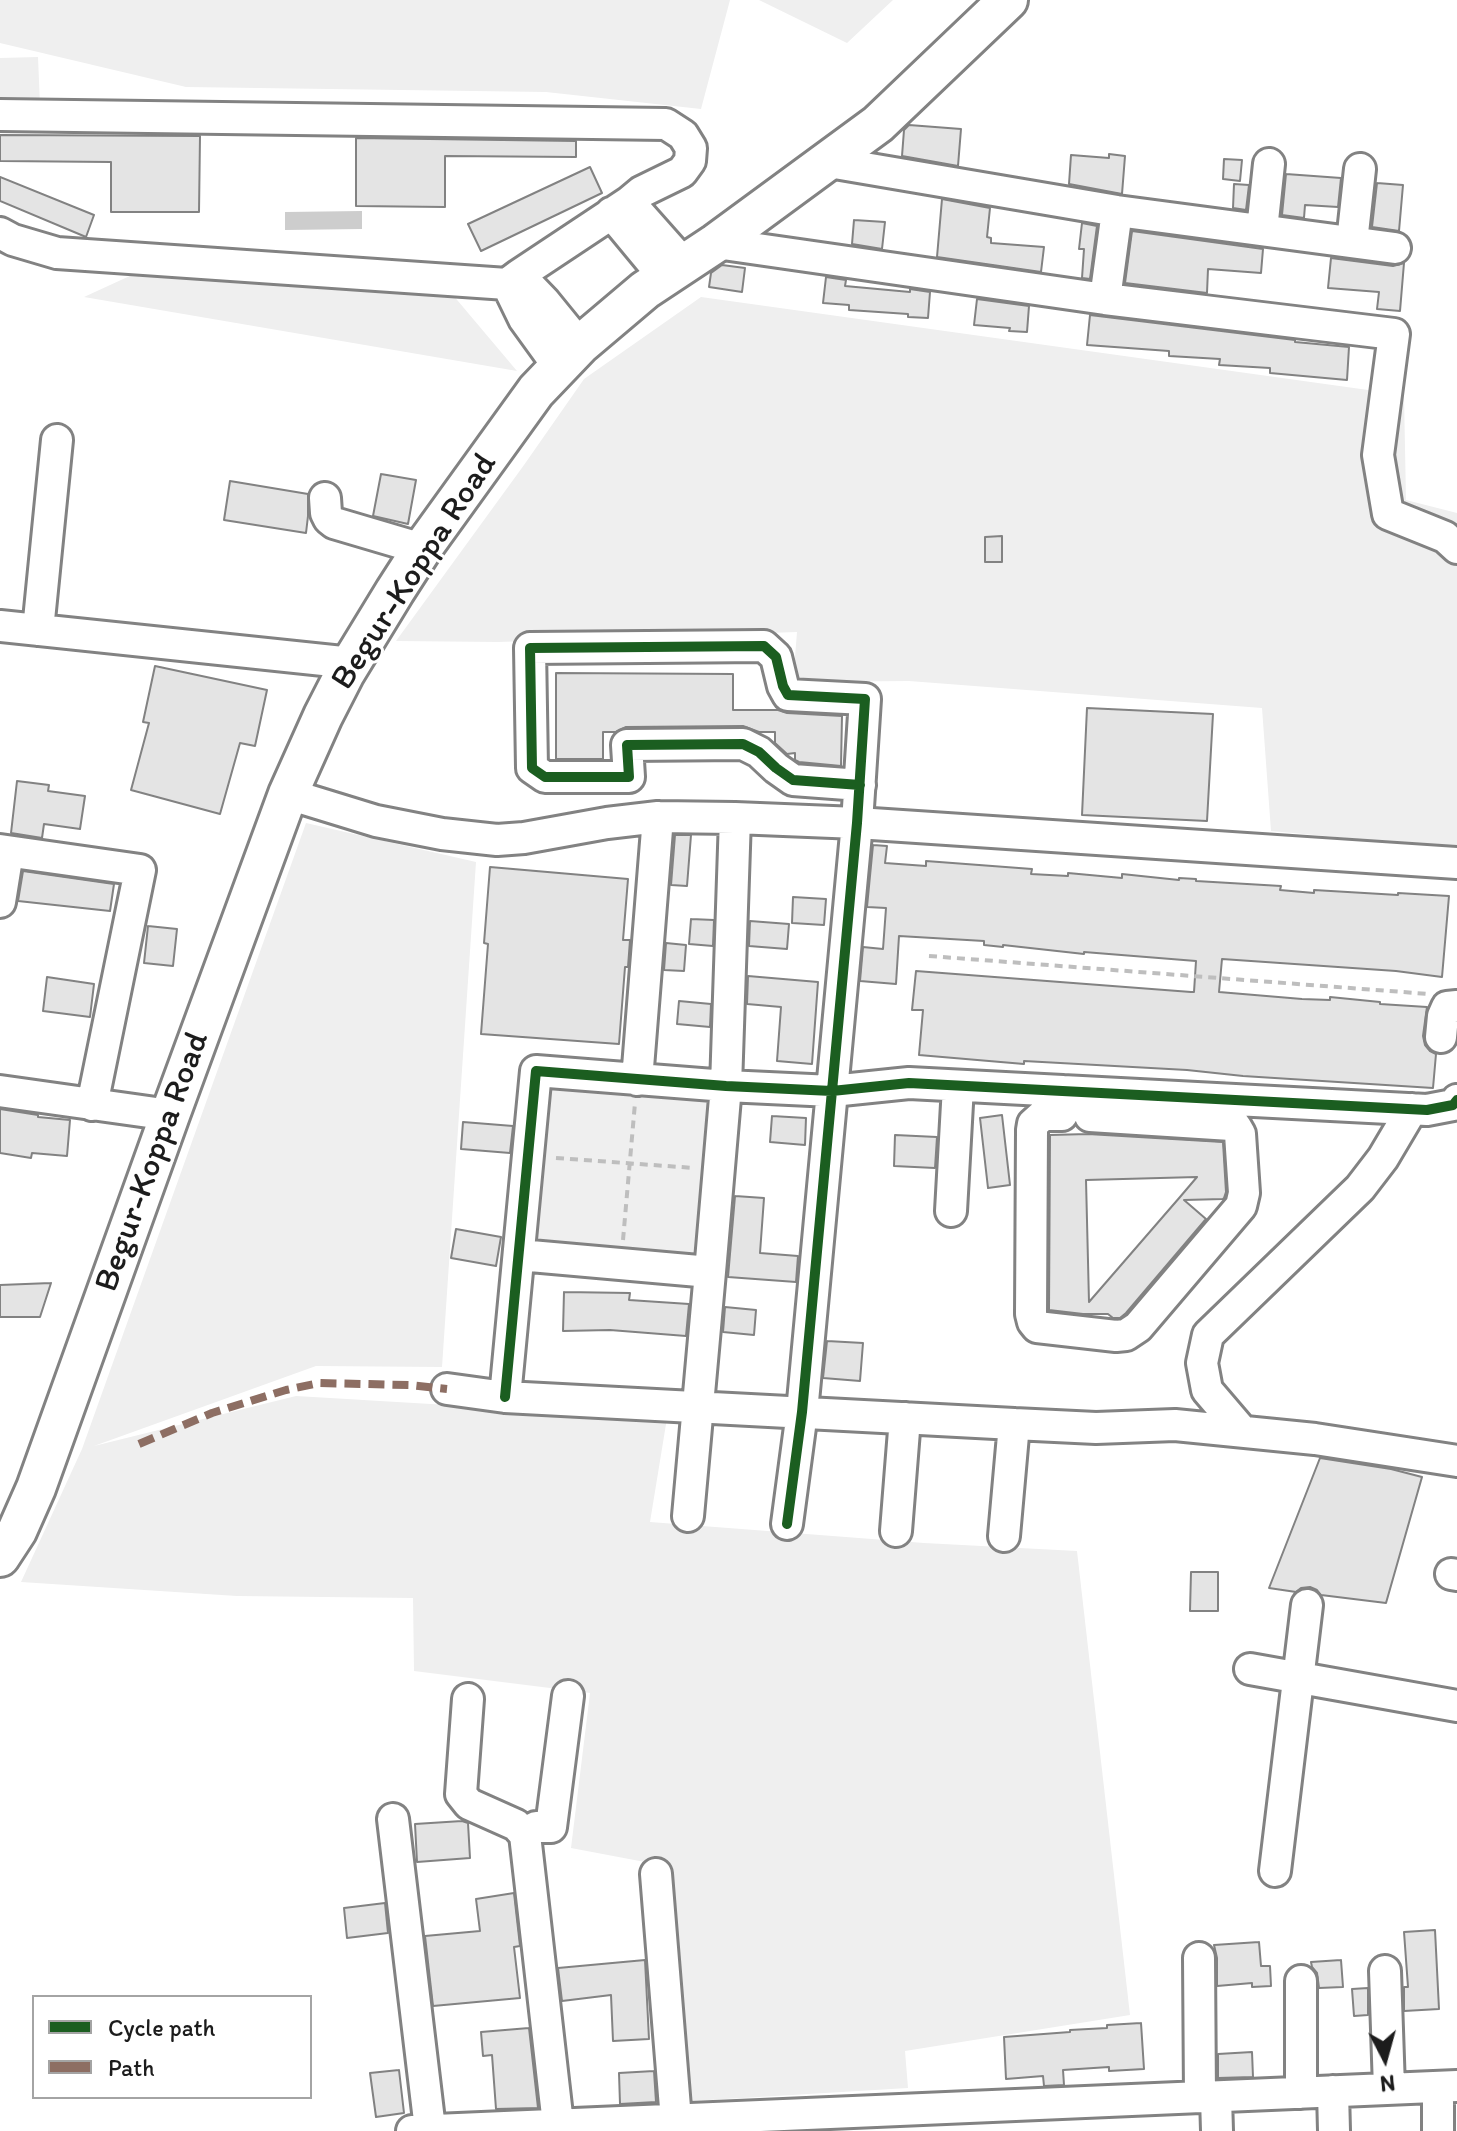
<!DOCTYPE html>
<style>
body{margin:0}
#map{position:relative;width:1457px;height:2131px;overflow:hidden;background:#fff;font-family:Itim,sans-serif}
canvas{display:block}
.legend{position:absolute;left:32px;top:1995px;width:280px;height:104px;box-sizing:border-box;background:#fff;border:2px solid #a4a4a4;margin:0;padding:10px 14px;list-style:none;font-size:24px;color:#1c1c1c}
.legend li{display:flex;align-items:center;gap:16px;height:40px}
.legend b{width:40px;border:2px solid #a4a4a4}
.north{position:absolute;left:1345px;top:2019px;width:80px;height:80px;-webkit-text-stroke:6px #fff;paint-order:stroke;rotate:174deg;font-size:22px;font-weight:700;line-height:32px;text-align:center;color:#1c1c1c}
.north::after{content:'';display:block;margin:auto;width:28px;height:36px;background:#1c1c1c;clip-path:polygon(50% 0,100% 100%,50% 72%,0 100%)}
</style>
<div id="map">
<canvas width="1457" height="2131"></canvas>
<ul class="legend">
<li><b style="height:10px;background:#1b5e20"></b>Cycle path</li>
<li><b style="height:10px;background:#8d6e63"></b>Path</li>
</ul>
<div class="north">N</div>
</div>
<script>
const ctx = document.querySelector('canvas').getContext('2d');
ctx.lineJoin = 'round';
function fill(path, color) { ctx.fillStyle = color; ctx.fill(path, 'evenodd'); }
const shape = rows => new Path2D(rows.map(r => 'M' + r).join(''));
function strokePath(path, color, width, dash) { ctx.strokeStyle = color; ctx.lineWidth = width; ctx.lineCap = dash ? 'butt' : 'round'; ctx.setLineDash(dash || []); ctx.stroke(path); }
function drawText(font, color, halo, rows, align = 'center') {
  ctx.font = font + ' Itim,sans-serif'; ctx.lineWidth = 6; ctx.setLineDash([]); ctx.textBaseline = 'middle'; ctx.strokeStyle = halo; ctx.fillStyle = color; for (const [text, x, y, turn = 0] of rows) {
    ctx.save(); ctx.translate(x, y); ctx.rotate((+turn || 0) * Math.PI / 180); ctx.textAlign = isNaN(turn) ? turn : align; if (halo) ctx.strokeText(text, 0, 0); ctx.fillText(text, 0, 0); ctx.restore();
  }
}
fill(shape([
 [0,0,730,0,701,109,546,92,186,87,0,43],
 [759,0,893,0,847,43],
 [38,57,40,105,0,106,0,58],
 [158,263,431,269,517,371,84,297],
 [701,297,1404,395,1406,500,1457,513,1457,848,1271,831,1262,708,909,681,793,682,797,632,498,642,396,641,524,465,584,379],
 [306,823,476,862,442,1367,316,1366,94,1446,296,1396,667,1418,650,1522,924,1543,1077,1551,1130,2015,905,2051,908,2088,692,2101,666,1866,571,1848,590,1693,414,1671,413,1598,237,1596,21,1582,82,1449],
 [530,1062,738,1079,722,1285,513,1269]
]), '#efefef');
fill(shape([
 [362,211,362,229,285,230,285,212]
]), '#cdcdcd');
const building = shape([
 [909,125,961,129,958,166,902,156,904,130,909,125],
 [0,135,200,136,199,212,111,212,111,162,0,161,0,135],
 [356,138,576,141,576,157,445,156,445,207,356,206,356,138],
 [1109,154,1125,156,1122,194,1069,184,1071,155,1109,158,1109,154],
 [1224,159,1242,160,1240,181,1223,179,1224,159],
 [590,167,602,193,481,251,468,224,590,167],
 [1286,174,1341,178,1338,207,1305,205,1304,218,1282,215,1286,174],
 [0,177,94,215,86,237,0,201,0,177],
 [1377,183,1403,185,1399,231,1372,227,1377,183],
 [1234,184,1249,185,1246,210,1233,208,1234,184],
 [942,199,990,208,987,237,991,238,991,243,1044,247,1041,272,937,257,942,199],
 [854,220,885,222,882,249,852,244,854,220],
 [1082,223,1097,226,1090,279,1082,278,1084,249,1079,249,1082,223],
 [1132,231,1263,249,1261,273,1208,269,1207,293,1125,283,1132,231],
 [1331,258,1393,266,1404,263,1400,311,1377,309,1379,292,1328,288,1331,258],
 [722,265,745,268,742,292,709,287,711,273,722,265],
 [826,277,846,280,845,286,910,292,910,289,930,292,928,318,908,317,908,314,849,310,849,305,823,303,826,277],
 [977,299,1029,306,1027,332,1009,331,1010,328,974,325,977,299],
 [1090,315,1295,340,1295,342,1349,347,1347,380,1270,373,1270,368,1219,365,1220,359,1169,356,1169,351,1087,345,1090,315],
 [381,474,416,480,408,524,373,516,381,474],
 [230,481,308,494,308,516,306,533,224,520,230,481],
 [1002,536,1002,562,985,562,985,537,1002,536],
 [155,666,267,690,255,746,240,743,220,814,131,790,149,723,143,722,155,666],
 [556,673,733,674,733,710,778,710,787,713,842,716,841,766,799,762,795,760,795,753,787,754,775,743,775,732,759,732,743,726,626,727,616,732,603,732,603,759,556,759,556,673],
 [1087,708,1213,714,1207,821,1082,815,1087,708],
 [17,781,49,785,48,791,85,796,80,829,44,824,42,838,11,833,17,781],
 [675,835,691,835,687,886,671,885,675,835],
 [873,845,887,846,885,863,926,866,926,861,1032,869,1031,874,1068,876,1068,873,1122,878,1122,874,1179,880,1179,878,1196,879,1196,881,1281,886,1280,890,1314,893,1314,890,1398,895,1398,893,1449,896,1442,977,1396,971,1222,959,1219,992,1302,999,1330,1000,1330,997,1380,1002,1380,1004,1427,1007,1423,1036,1425,1045,1430,1051,1436,1054,1433,1088,1243,1076,1187,1070,1024,1061,1024,1064,919,1055,923,1010,912,1010,916,971,1191,992,1194,992,1196,961,1084,952,1084,954,1003,945,1003,947,984,945,984,941,899,936,896,984,860,981,863,947,883,949,886,908,867,907,873,845],
 [490,867,628,879,623,940,630,940,628,967,625,967,619,1044,481,1034,488,944,484,943,490,867],
 [23,871,114,884,110,911,18,901,23,871],
 [793,897,826,899,824,925,792,923,793,897],
 [691,919,714,920,713,946,689,944,691,919],
 [750,921,789,924,787,949,749,946,750,921],
 [148,926,177,929,173,966,144,963,148,926],
 [666,943,686,945,684,971,664,970,666,943],
 [748,976,818,982,812,1064,777,1061,781,1007,747,1004,748,976],
 [47,977,94,984,90,1017,43,1011,47,977],
 [679,1001,711,1004,710,1027,677,1024,679,1001],
 [0,1109,38,1115,38,1117,70,1120,67,1156,32,1153,31,1158,0,1153,0,1109],
 [1002,1115,1010,1185,988,1188,980,1118,1002,1115],
 [772,1116,806,1118,805,1145,770,1142,772,1116],
 [463,1122,513,1126,510,1153,461,1149,463,1122],
 [1088,1134,1223,1142,1226,1192,1224,1198,1223,1199,1184,1200,1206,1219,1126,1313,1120,1318,1113,1318,1108,1314,1083,1314,1049,1310,1050,1135,1088,1134],
 [1197,1177,1180,1197,1089,1302,1086,1180,1197,1177],
 [895,1135,937,1137,935,1168,894,1166,895,1135],
 [735,1196,764,1198,760,1253,798,1256,796,1282,728,1277,735,1196],
 [456,1229,501,1237,496,1266,451,1258,456,1229],
 [51,1283,40,1317,0,1317,0,1285,51,1283],
 [564,1292,630,1293,629,1300,689,1304,686,1336,610,1330,563,1331,564,1292],
 [725,1307,756,1310,754,1335,723,1332,725,1307],
 [827,1341,863,1343,860,1381,823,1378,827,1341],
 [1320,1458,1391,1469,1422,1477,1386,1603,1321,1595,1317,1590,1310,1587,1301,1588,1296,1592,1269,1588,1320,1458],
 [1191,1572,1218,1572,1218,1611,1190,1611,1191,1572],
 [462,1821,468,1823,470,1858,417,1862,415,1824,462,1821],
 [514,1893,520,1946,514,1947,520,1998,433,2006,425,1936,480,1931,476,1899,514,1893],
 [385,1903,388,1933,347,1938,344,1908,385,1903],
 [1435,1930,1439,2009,1404,2011,1404,1987,1408,1987,1404,1932,1435,1930],
 [1259,1942,1261,1966,1270,1966,1271,1986,1252,1987,1252,1983,1217,1986,1217,1958,1214,1945,1259,1942],
 [645,1960,649,2039,613,2041,611,1995,562,2001,558,1968,645,1960],
 [1341,1960,1343,1987,1319,1988,1317,1973,1312,1967,1311,1962,1341,1960],
 [1368,1988,1368,2015,1354,2016,1352,1989,1368,1988],
 [1141,2023,1144,2069,1109,2071,1109,2067,1063,2070,1064,2085,1044,2086,1043,2076,1006,2079,1004,2037,1070,2032,1070,2030,1107,2028,1107,2025,1141,2023],
 [529,2028,538,2108,496,2109,492,2055,483,2056,481,2032,529,2028],
 [1252,2052,1253,2077,1218,2078,1218,2054,1252,2052],
 [399,2070,404,2113,376,2117,370,2073,399,2070],
 [654,2071,656,2102,620,2104,619,2073,654,2071]
]);
fill(building, '#e4e4e4');
strokePath(building, '#828282', 2);
const minor = shape([
 [0,115,666,124,683,135,691,148,690,161,682,172,641,192,629,202,684,264],
 [829,162,1117,211,1395,248],
 [611,213,664,277],
 [1262,230,1269,164],
 [0,233,13,240,57,253,507,284,519,275,545,302,580,345],
 [1352,242,1360,169],
 [716,243,1105,299,1394,334,1378,455,1388,514,1445,537,1457,548],
 [519,275,629,202],
 [507,284,524,319,558,366],
 [1105,299,1117,211],
 [325,498,326,513,329,519,334,523,422,549],
 [0,626,352,663],
 [38,630,57,440],
 [288,794,376,821,442,834,497,840,524,838,607,823,658,817,735,818,857,823,1457,863],
 [0,850,140,870,92,1105],
 [0,902,8,852],
 [1441,1037,1443,1016,1447,1007,1457,1006],
 [637,1080,658,817],
 [0,1091,170,1115],
 [1063,1091,1062,1115,1043,1115,1033,1124,1032,1130,1031,1314,1033,1322,1037,1327,1116,1336,1126,1335,1138,1327,1241,1206,1244,1193,1240,1134,1236,1127,1231,1125,1090,1116,1092,1093],
 [951,1211,958,1086],
 [519,1255,710,1272,726,1086,735,818],
 [447,1389,505,1397,1014,1424,1096,1428,1175,1425,1315,1439,1457,1461],
 [505,1397,536,1071,726,1086,832,1091,909,1083,1427,1110,1453,1105,1457,1100],
 [1242,1431,1207,1390,1202,1363,1208,1335,1360,1188,1383,1158,1412,1109],
 [688,1516,710,1272],
 [787,1524,802,1412,857,823,865,699,788,695,783,686,776,657,764,646,530,648,532,768,545,777,629,777,627,745,743,744,759,752,776,768,793,780,860,785],
 [896,1531,905,1418],
 [1004,1536,1014,1424],
 [1451,1574,1457,1575],
 [1250,1669,1457,1706],
 [468,1699,461,1794,469,1804,516,1825,525,1835],
 [393,1819,430,2129],
 [1275,1871,1307,1605],
 [656,1874,676,2120],
 [1199,1958,1200,2097],
 [1385,1971,1389,2088],
 [1438,2087,1438,2131],
 [1333,2091,1334,2131],
 [1301,2093,1301,1981],
 [1216,2097,1217,2131],
 [558,2124,525,1835,536,1827,551,1827,568,1696],
 [412,2131,1457,2086]
]);
const major = shape([
 [0,1557,17,1531,36,1488,170,1115,288,794,323,716,345,673,395,591,422,549,536,391,580,345,645,290,716,243,878,124,1008,0]
]);
strokePath(minor, '#828282', 36);
strokePath(major, '#828282', 44);
strokePath(shape([
 [929,956,1429,994],
 [556,1158,694,1168],
 [623,1240,635,1103]
]), '#bebebe', 4, [8, 6]);
strokePath(minor, '#fff', 30);
strokePath(major, '#fff', 38);
strokePath(shape([
 [139,1444,212,1413,286,1390,319,1383,409,1385,447,1389]
]), '#8d6e63', 8, [16, 8]);
strokePath(shape([
 [505,1397,536,1071,726,1086,832,1091,909,1083,1427,1110,1453,1105,1457,1100],
 [787,1524,802,1412,857,823,865,699,788,695,783,686,776,657,764,646,530,648,532,768,545,777,629,777,627,745,743,744,759,752,776,768,793,780,860,785]
]), '#1b5e20', 10);
drawText('34px', '#1c1c1c', '#fff', [
 ["Begur-Koppa Road",415,572,-57],
 ["Begur-Koppa Road",153,1162,-70]
]);
</script>
